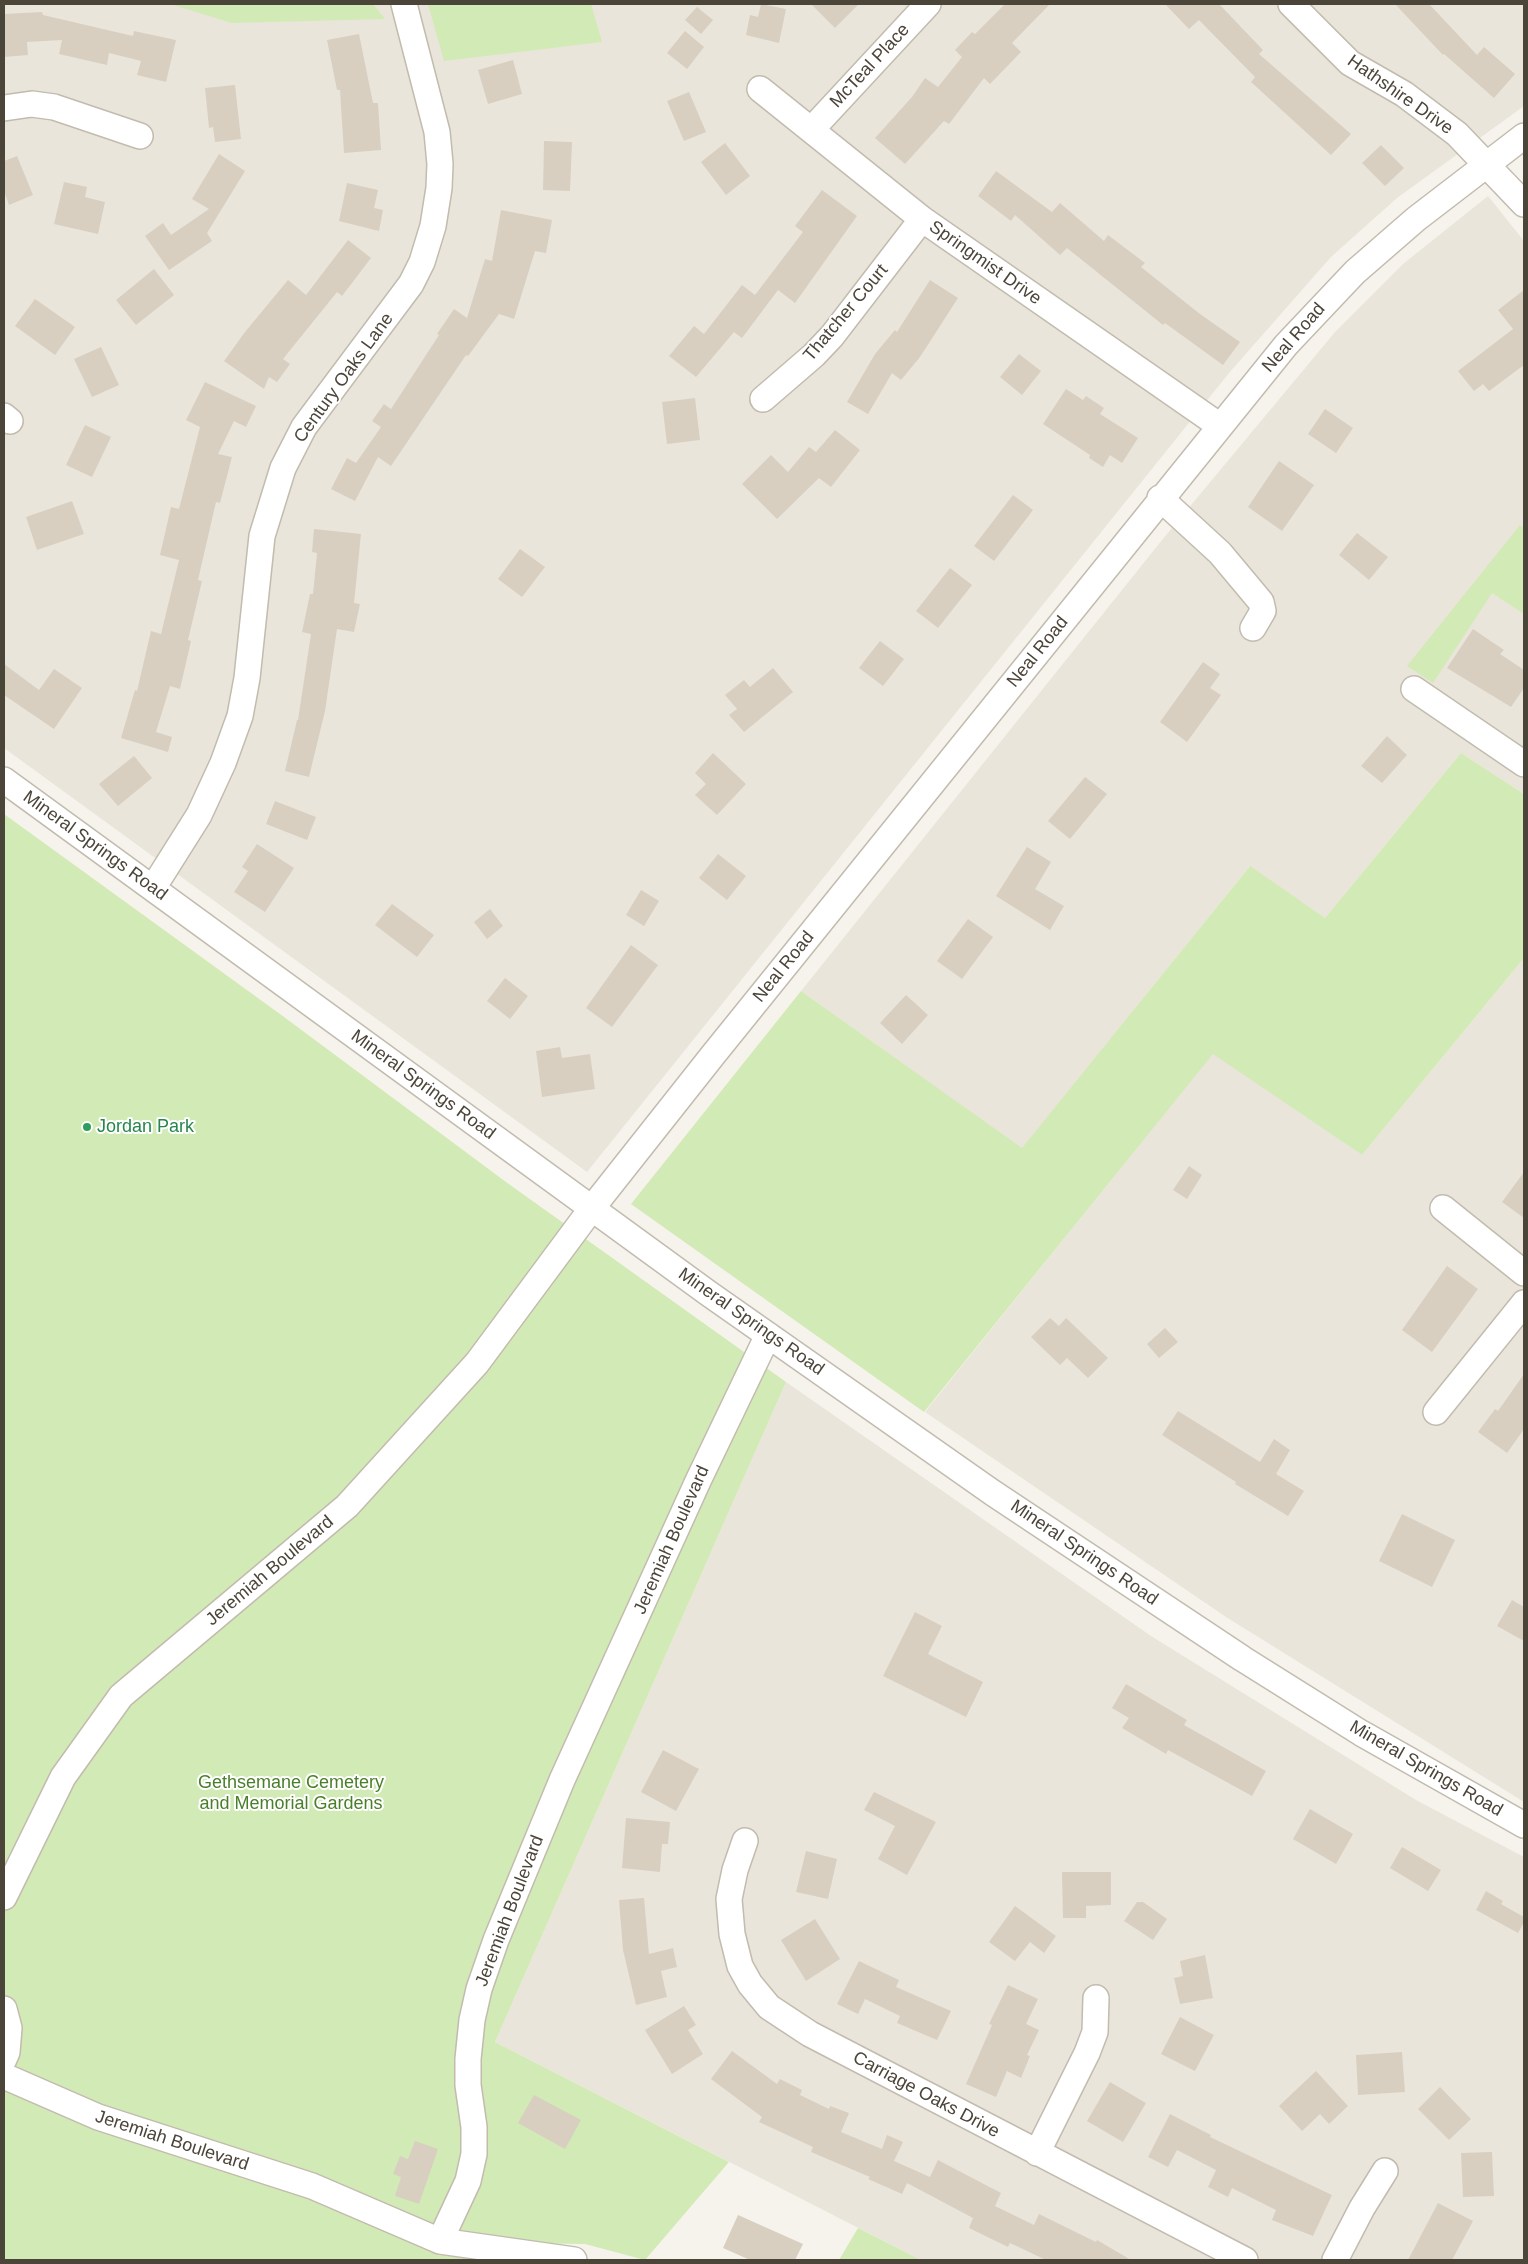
<!DOCTYPE html>
<style>
body{margin:0}
#map{position:relative;width:1528px;height:2264px;overflow:hidden;background:#f6f3ec;font-family:Helvetica,sans-serif}
canvas{display:block}
.frame{position:absolute;inset:0;border:5px solid #4b4439;pointer-events:none}
</style>
<div id="map">
<canvas width="1528" height="2264"></canvas>
<div class="frame"></div>
</div>
<script>
const ctx = document.querySelector('canvas').getContext('2d');
ctx.lineJoin = 'round';
function fill(path, color) { ctx.fillStyle = color; ctx.fill(path, 'evenodd'); }
const shape = rows => new Path2D(rows.map(r => 'M' + r).join(''));
function strokePath(path, color, width, dash) { ctx.strokeStyle = color; ctx.lineWidth = width; ctx.lineCap = dash ? 'butt' : 'round'; ctx.setLineDash(dash || []); ctx.stroke(path); }
function drawText(font, color, halo, rows, align = 'center') {
  ctx.font = font + ' Helvetica,sans-serif'; ctx.lineWidth = 4; ctx.setLineDash([]); ctx.textBaseline = 'middle'; ctx.strokeStyle = halo; ctx.fillStyle = color; for (const [text, x, y, turn = 0] of rows) {
    ctx.save(); ctx.translate(x, y); ctx.rotate((+turn || 0) * Math.PI / 180); ctx.textAlign = isNaN(turn) ? turn : align; if (halo) ctx.strokeText(text, 0, 0); ctx.fillText(text, 0, 0); ctx.restore();
  }
}
fill(shape([
 [4,4,1524,4,1524,106,1397,198,1331,257,1229,373,587,1172,4,748],
 [1488,196,1524,241,1524,794,1461,753,1325,918,1249,867,1022,1149,801,991,1162,540,1335,332,1403,264],
 [1524,958,1524,1802,1226,1617,925,1412,1213,1053,1362,1155],
 [786,1382,1151,1636,1416,1800,1524,1857,1524,2260,921,2260,495,2042]
]), '#eae5da');
fill(shape([
 [170,4,373,4,385,19,232,23],
 [428,4,591,4,602,42,444,61],
 [1520,525,1524,528,1524,614,1492,593,1433,683,1407,666],
 [1461,753,1524,794,1524,958,1362,1155,1213,1054,924,1412,631,1204,801,991,1022,1148,1250,866,1325,918],
 [4,814,280,1014,506,1182,786,1382,495,2042,729,2162,645,2260,585,2244,517,2243,470,2238,465,2260,4,2260],
 [858,2228,921,2260,839,2260]
]), '#d2eab5');
fill(shape([
 [761,4,786,9,779,43,746,35,750,15,758,17],
 [811,4,859,4,835,28],
 [1005,4,1050,4,1012,43,1021,52,990,84,984,78,949,124,944,121,905,164,875,138,912,97,925,78,938,87,962,57,955,50,972,32,975,34],
 [1165,4,1219,4,1263,50,1259,54,1351,134,1331,155,1251,82,1255,77,1199,20,1189,29],
 [1395,4,1429,4,1477,55,1484,47,1515,74,1494,98,1444,54,1443,55],
 [697,7,713,20,701,34,685,20],
 [42,12,43,15,133,36,134,31,176,40,166,82,137,75,141,61,109,53,107,65,59,54,62,40,27,42,28,55,4,57,4,14],
 [685,31,704,47,687,69,667,53],
 [359,34,373,103,378,103,381,150,344,153,340,90,337,90,327,40],
 [513,60,522,94,488,104,478,70],
 [235,85,241,139,215,142,213,127,209,128,205,88],
 [689,92,706,132,684,141,667,101],
 [544,141,572,142,570,191,543,190],
 [725,143,750,176,726,195,701,162],
 [1381,145,1404,168,1385,186,1362,163],
 [219,154,245,171,207,233,212,241,169,270,145,236,163,223,171,235,209,209,192,199],
 [17,156,33,195,9,205,4,191,4,161],
 [996,171,1052,212,1060,203,1104,241,1108,235,1145,263,1141,267,1200,314,1240,342,1223,365,1165,323,1163,325,1067,248,1060,255,1015,215,1011,221,978,196],
 [64,182,87,187,85,197,105,202,98,234,54,224],
 [347,183,378,190,374,208,383,210,379,231,339,221],
 [822,190,857,216,795,303,778,290,742,338,734,332,696,377,669,356,694,326,704,334,742,285,755,295,803,232,795,226],
 [501,210,552,220,546,253,535,251,514,319,499,314,468,356,466,355,391,466,378,457,355,501,331,489,347,458,356,463,381,427,372,421,384,404,391,409,439,335,437,334,454,309,467,318,485,259,492,261],
 [348,240,371,258,342,296,337,292,283,359,290,364,277,382,269,377,264,389,224,361,245,332,288,280,306,295],
 [154,269,174,295,136,325,116,300],
 [930,280,958,298,920,357,901,380,892,373,868,414,847,402,875,354,895,330,897,332],
 [1524,290,1524,365,1489,391,1483,384,1474,391,1458,371,1513,329,1498,310],
 [35,299,75,327,55,355,15,326],
 [101,347,119,385,92,397,74,359],
 [1019,354,1041,371,1022,395,1000,377],
 [205,382,256,406,246,427,234,421,218,454,232,457,220,503,216,502,198,580,202,581,188,640,191,641,180,689,170,686,156,732,172,737,168,752,121,738,135,690,137,691,151,631,161,634,179,560,160,555,171,507,179,509,200,427,186,420],
 [1066,389,1083,400,1086,396,1104,408,1100,414,1138,438,1122,463,1110,455,1103,467,1089,458,1090,455,1043,424],
 [695,398,700,440,667,444,662,402],
 [1325,409,1353,428,1336,453,1308,434],
 [85,425,111,437,92,477,66,465],
 [835,430,860,450,831,487,819,478,777,519,742,484,771,455,788,472,809,447,816,452],
 [1279,461,1314,485,1282,531,1248,507],
 [1013,495,1033,510,994,561,974,546],
 [72,501,84,534,37,550,26,517],
 [314,529,361,534,354,603,360,604,354,632,337,629,325,711,309,777,285,771,297,720,298,720,311,634,302,632,310,594,313,594,317,553,312,552],
 [1357,533,1388,557,1369,580,1339,555],
 [520,549,545,567,522,597,498,579],
 [950,568,972,585,938,628,916,611],
 [1473,629,1504,650,1500,654,1524,670,1524,688,1511,707,1447,668],
 [880,641,904,659,883,686,859,668],
 [1203,662,1220,674,1210,688,1221,695,1187,742,1160,722],
 [4,664,39,690,54,669,82,688,54,729,4,695],
 [773,668,793,692,744,732,729,715,737,709,725,695,744,680,750,687],
 [1387,736,1407,755,1382,783,1361,766],
 [713,753,746,784,717,815,695,795,706,784,695,773],
 [134,756,152,778,118,806,99,784],
 [1085,777,1107,794,1070,839,1048,821],
 [275,801,316,817,307,840,266,824],
 [257,844,294,868,265,912,234,892,248,871,242,867],
 [1027,847,1051,862,1035,889,1064,906,1050,930,996,896],
 [718,854,746,876,727,900,699,878],
 [641,890,659,901,644,926,626,915],
 [392,904,434,935,417,957,375,925],
 [490,909,503,926,487,939,474,922],
 [968,919,993,937,962,979,937,961],
 [631,945,658,965,612,1027,586,1008],
 [505,978,528,996,510,1019,487,1001],
 [906,995,928,1015,902,1044,880,1023],
 [560,1047,562,1058,590,1054,595,1089,542,1097,536,1051],
 [1189,1166,1202,1175,1187,1199,1173,1190],
 [1524,1172,1524,1218,1502,1202],
 [1447,1266,1478,1289,1432,1352,1402,1330],
 [1050,1318,1059,1326,1066,1318,1108,1358,1088,1378,1067,1358,1060,1365,1031,1337],
 [1165,1328,1178,1342,1159,1358,1147,1344],
 [1524,1374,1524,1429,1507,1453,1478,1432,1495,1409,1498,1411],
 [1178,1411,1260,1462,1274,1439,1290,1450,1276,1474,1304,1491,1288,1516,1235,1484,1236,1482,1162,1435],
 [1402,1514,1455,1540,1432,1587,1379,1561],
 [1512,1600,1524,1607,1524,1641,1497,1626],
 [915,1612,942,1626,928,1654,983,1682,966,1717,883,1676],
 [1126,1684,1187,1720,1184,1725,1266,1771,1252,1796,1168,1750,1166,1754,1122,1728,1129,1718,1112,1708],
 [663,1750,699,1769,676,1811,641,1792],
 [874,1792,936,1822,907,1875,878,1859,895,1826,864,1810],
 [1310,1809,1353,1834,1336,1864,1293,1839],
 [626,1818,670,1822,668,1844,662,1844,660,1872,622,1868],
 [1402,1847,1441,1870,1428,1891,1390,1868],
 [806,1851,837,1859,828,1899,796,1892],
 [1062,1872,1111,1872,1111,1905,1086,1906,1086,1918,1063,1918],
 [1486,1891,1503,1901,1501,1904,1524,1917,1524,1922,1518,1933,1476,1910],
 [644,1898,649,1954,673,1948,677,1967,661,1971,667,1997,636,2005,623,1950,619,1900],
 [1137,1902,1143,1902,1167,1919,1153,1940,1124,1921],
 [1015,1906,1056,1936,1044,1953,1030,1942,1015,1961,989,1942],
 [815,1919,840,1959,806,1981,781,1940],
 [1205,1955,1213,1998,1180,2004,1174,1978,1183,1976,1180,1961],
 [859,1961,899,1980,896,1987,951,2011,937,2040,897,2023,900,2016,865,1999,858,2014,837,2004],
 [1008,1985,1038,1999,1026,2024,1039,2030,1027,2055,1030,2056,1021,2078,1007,2071,996,2097,966,2084,992,2025,989,2024],
 [684,2006,696,2025,688,2030,703,2054,672,2074,645,2030],
 [1180,2017,1214,2035,1195,2071,1161,2054],
 [732,2051,777,2084,780,2079,802,2090,800,2095,829,2109,830,2106,849,2113,841,2132,882,2149,887,2135,903,2142,894,2161,930,2177,938,2160,1001,2193,995,2206,1034,2225,1039,2214,1096,2242,1097,2240,1131,2260,1046,2260,1010,2243,1008,2247,969,2228,973,2218,907,2183,902,2194,868,2179,870,2177,811,2152,813,2147,759,2122,762,2117,711,2079],
 [1402,2052,1405,2092,1358,2095,1356,2055],
 [1316,2071,1348,2106,1329,2124,1320,2114,1302,2131,1279,2106],
 [1110,2082,1146,2103,1123,2142,1087,2121],
 [1440,2087,1471,2119,1449,2140,1418,2109],
 [534,2095,581,2120,565,2149,518,2123],
 [1170,2114,1211,2135,1210,2137,1332,2195,1313,2236,1272,2220,1276,2210,1232,2188,1228,2197,1208,2187,1216,2170,1177,2150,1168,2167,1148,2157],
 [415,2141,438,2149,419,2204,395,2196,401,2177,393,2174,400,2156,408,2159],
 [1492,2152,1494,2196,1463,2197,1461,2153],
 [1438,2203,1473,2221,1452,2260,1408,2260],
 [738,2215,803,2244,795,2260,750,2260,723,2248]
]), '#d8cfc1');
const minor = shape([
 [1291,4,1350,63,1404,94,1457,134,1524,204],
 [760,89,922,219,1220,426],
 [4,108,32,104,54,107,140,136],
 [812,129,928,4],
 [763,399,814,355,832,336,922,219],
 [4,416,10,421],
 [1160,498,1220,553,1261,602,1263,611,1253,628],
 [1414,689,1524,764],
 [4,780,708,1293,993,1493,1243,1659,1361,1733,1524,1825],
 [153,888,199,815,223,763,240,716,247,678,262,536,283,468,304,427,411,284,422,262,433,226,439,188,440,164,437,132,404,4],
 [1443,1208,1524,1273],
 [1436,1412,1524,1303],
 [745,1841,735,1870,729,1899,732,1934,740,1966,750,1984,769,2007,810,2034,1245,2260],
 [4,1897,63,1777,121,1696,347,1506,477,1363,592,1208,713,1055,1286,345,1355,272,1416,219,1524,136],
 [4,2009,9,2028,7,2052,4,2059],
 [4,2076,98,2117,312,2186,440,2241,468,2181,474,2154,474,2127,468,2085,468,2059,472,2020,479,1989,496,1940,562,1780,698,1481,768,1335],
 [1037,2153,1087,2053,1095,2032,1096,1998],
 [440,2241,574,2260],
 [1335,2260,1362,2208,1385,2171]
]);
strokePath(minor, '#c2bbae', 28);
strokePath(minor, '#fff', 25);
for (const [x, y, r, color] of [
 [87,1127,5,"#2e9e5b"]
]) { const dot = new Path2D(); dot.arc(x, y, r, 0, 2 * Math.PI); ctx.fillStyle = color; ctx.fill(dot); strokePath(dot, '#fff', 2); }
drawText('18px', '#4b4439', '#fff', [
 ["McTeal Place",870,66,-47],
 ["Hathshire Drive",1400,95,35],
 ["Springmist Drive",985,263,35],
 ["Thatcher Court",846,313,-50],
 ["Neal Road",1294,338,-49],
 ["Century Oaks Lane",344,378,-54],
 ["Neal Road",1038,652,-51],
 ["Mineral Springs Road",95,846,36],
 ["Neal Road",784,967,-51],
 ["Mineral Springs Road",423,1085,36],
 ["Mineral Springs Road",751,1322,35],
 ["Jeremiah Boulevard",672,1540,-66],
 ["Mineral Springs Road",1084,1553,34],
 ["Jeremiah Boulevard",270,1571,-40],
 ["Mineral Springs Road",1426,1769,30],
 ["Jeremiah Boulevard",510,1911,-69],
 ["Carriage Oaks Drive",926,2095,28],
 ["Jeremiah Boulevard",172,2141,18]
]);
drawText('18px', '#27864d', '#fff', [
 ["Jordan Park",97,1127]
], 'left');
drawText('18px', '#4a7f2a', '#fff', [
 ["Gethsemane Cemetery",291,1783],
 ["and Memorial Gardens",291,1804]
]);
</script>
